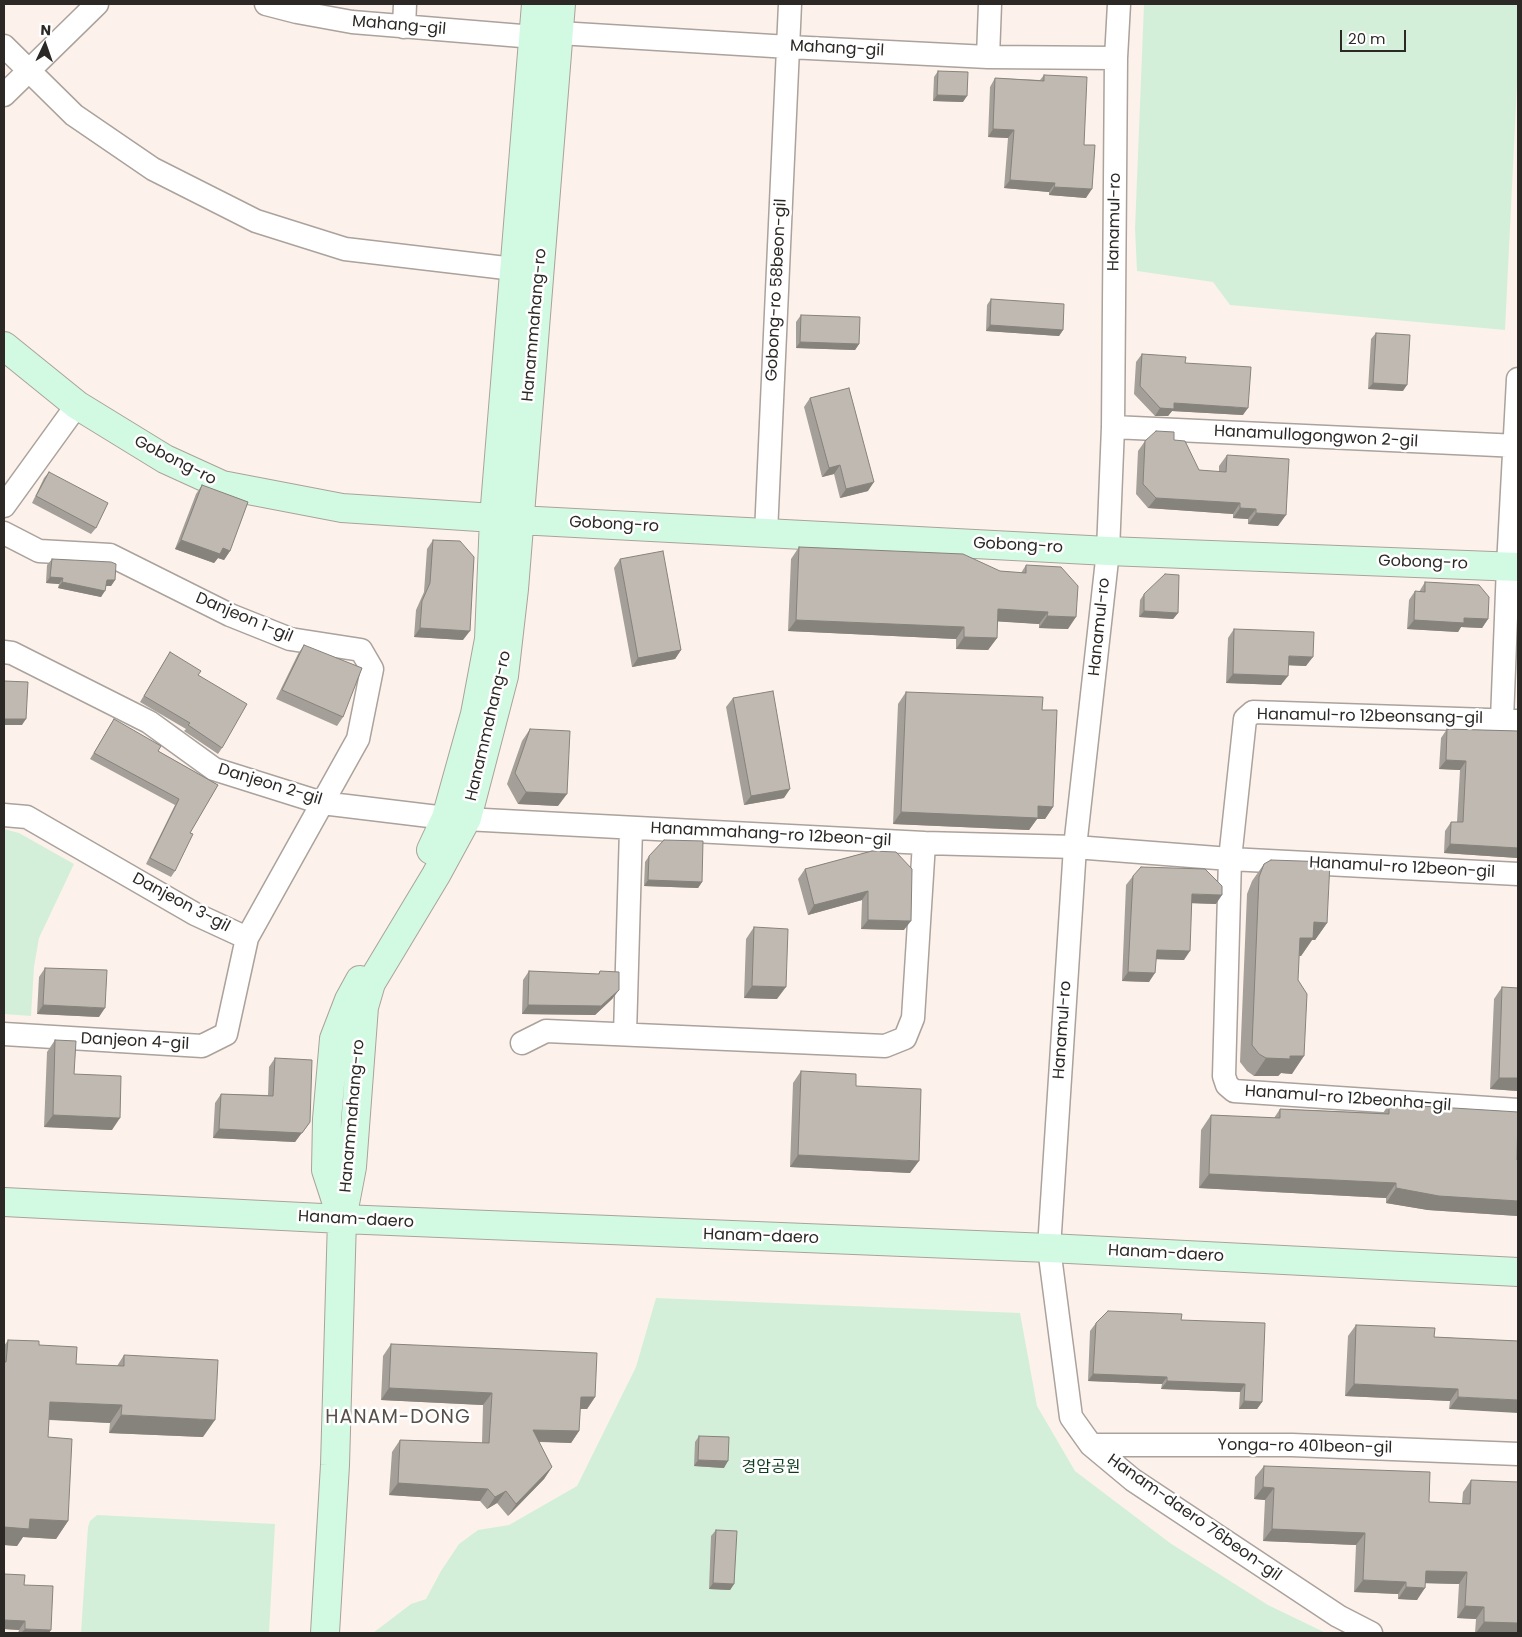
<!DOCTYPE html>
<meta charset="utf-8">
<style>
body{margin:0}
#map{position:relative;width:1522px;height:1637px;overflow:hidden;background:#fcf2eb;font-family:Poppins,sans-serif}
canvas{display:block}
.frame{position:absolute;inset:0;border:5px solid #2b2825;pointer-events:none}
.north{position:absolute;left:20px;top:20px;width:50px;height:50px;-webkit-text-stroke:4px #fff;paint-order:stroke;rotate:3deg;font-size:14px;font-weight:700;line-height:20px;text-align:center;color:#2b2825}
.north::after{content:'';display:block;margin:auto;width:18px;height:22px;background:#2b2825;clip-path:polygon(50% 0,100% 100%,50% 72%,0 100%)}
.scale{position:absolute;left:1340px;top:30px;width:66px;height:22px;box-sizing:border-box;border:2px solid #2b2825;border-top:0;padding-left:6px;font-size:15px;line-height:18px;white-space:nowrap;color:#2b2825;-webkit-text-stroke:4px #fff;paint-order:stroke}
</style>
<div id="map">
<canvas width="1522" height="1637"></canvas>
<div class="frame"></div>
<div class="north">N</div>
<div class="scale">20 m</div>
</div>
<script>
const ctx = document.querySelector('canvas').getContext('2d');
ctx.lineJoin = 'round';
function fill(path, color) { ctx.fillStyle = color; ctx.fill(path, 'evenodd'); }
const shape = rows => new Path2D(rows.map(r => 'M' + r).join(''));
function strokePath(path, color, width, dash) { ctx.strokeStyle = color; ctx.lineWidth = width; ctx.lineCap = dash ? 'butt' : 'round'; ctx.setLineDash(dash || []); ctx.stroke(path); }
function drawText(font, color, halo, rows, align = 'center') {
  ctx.font = font + ' Poppins,"Noto Sans KR",sans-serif'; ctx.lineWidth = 5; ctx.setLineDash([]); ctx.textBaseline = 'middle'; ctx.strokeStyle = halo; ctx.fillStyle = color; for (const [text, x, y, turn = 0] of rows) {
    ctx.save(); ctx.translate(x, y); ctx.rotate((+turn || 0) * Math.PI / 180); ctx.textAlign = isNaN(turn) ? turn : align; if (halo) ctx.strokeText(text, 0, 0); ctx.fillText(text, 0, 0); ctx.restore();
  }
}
fill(shape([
 [1144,4,1518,4,1518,64,1505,330,1230,305,1213,282,1137,271,1135,229],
 [4,829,19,833,74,864,39,938,34,967,31,1016,4,1014],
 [656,1298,1020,1313,1037,1406,1075,1471,1170,1543,1268,1605,1326,1633,373,1633,411,1604,426,1599,441,1571,459,1544,478,1530,509,1525,577,1486,636,1367],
 [97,1515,275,1524,269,1633,81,1633,88,1527,90,1521]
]), '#d4efd9');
const street = shape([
 [266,4,297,12,352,22,534,37],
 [1119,4,1116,58,1113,427,1108,551,1075,847,1049,1248,1071,1417,1091,1445,1133,1480,1338,1616,1371,1633],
 [404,27,405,4],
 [559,33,789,47,988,57,1116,58],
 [4,46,74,115,153,169,256,221,345,249,514,269],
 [988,57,990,4],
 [4,95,97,4],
 [1113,427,1518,446],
 [4,506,77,405],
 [4,533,39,551,110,555,230,615,290,639,361,650,372,669,358,739,247,938,226,1034,202,1046,4,1034],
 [766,533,790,4],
 [4,652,12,653,149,722,214,769,322,803,446,818,924,843,1075,847,1230,859,1518,874],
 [1502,720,1508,566,1518,379],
 [1518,721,1253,712,1245,719,1230,859,1224,1076,1227,1085,1234,1091,1518,1110],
 [4,815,27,817,195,914,247,938],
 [625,1034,631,829],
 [522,1043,546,1031,885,1046,905,1038,913,1018,924,843],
 [1091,1445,1292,1445,1518,1454]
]);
const secondary = shape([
 [4,346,77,405,165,459,222,485,342,508,494,518],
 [518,520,1108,551,1518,567],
 [431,850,446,818,475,714,489,639,494,518,536,4],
 [4,1202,342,1219,1049,1248,1518,1272],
 [341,1216,326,1170,327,1119,334,1039,349,1000,360,980],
 [325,1633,335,1465,342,1219,352,1167,364,1007,371,983,436,875,467,818,504,676,514,589,561,4]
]);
strokePath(street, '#aaa29b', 25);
strokePath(secondary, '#aaa29b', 30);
strokePath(street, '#fff', 22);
strokePath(secondary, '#d2fae3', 28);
fill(shape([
 [938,71,963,102,933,101,934,77],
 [1044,75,1084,145,1086,198,1049,195,1049,192,1004,188,1008,138,988,137,990,87,995,78,1040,80],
 [991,299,1063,330,1059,336,986,331,987,305],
 [801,315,859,344,855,350,796,348,796,322],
 [1376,333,1403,391,1368,389,1371,339],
 [1142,354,1185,363,1243,415,1172,411,1168,416,1155,416,1134,394,1136,362],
 [810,398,868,491,840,498,834,474,822,477,804,407],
 [1174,440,1199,470,1219,472,1219,466,1227,455,1278,526,1248,524,1248,519,1233,518,1233,514,1148,508,1136,494,1138,451,1145,441],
 [49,472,96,528,91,534,32,503,44,478],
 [202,485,230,551,224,560,218,558,214,563,175,549,196,494],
 [433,540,463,640,414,637,416,610,424,592,427,549],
 [799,547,1000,571,1021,573,1026,565,1068,629,1039,628,1039,624,997,621,997,638,988,650,956,649,956,639,788,631,791,559],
 [52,559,115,580,111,586,106,586,101,597,58,588,59,584,46,583,47,565],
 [620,559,681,650,675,659,632,667,614,568],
 [1425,582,1488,619,1482,628,1461,627,1458,632,1407,629,1409,600,1415,591,1419,592],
 [1144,594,1178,613,1173,619,1139,617,1140,600],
 [1234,629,1306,666,1288,665,1281,685,1226,683,1228,638],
 [304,645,343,717,337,726,276,699,298,654],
 [170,652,198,675,222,748,218,754,184,731,186,729,140,702],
 [906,692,1042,710,1053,807,1045,819,1037,819,1029,830,893,824,898,704],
 [733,698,784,798,744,805,726,707],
 [114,719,158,751,218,785,190,833,175,871,171,877,146,864,175,805,90,759],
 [530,729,558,806,518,804,507,784,522,741],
 [1447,729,1518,731,1518,858,1444,853,1445,831,1451,822,1457,822,1460,770,1439,769,1441,738],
 [872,851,904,930,861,929,862,900,808,915,798,879,805,869],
 [649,856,702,882,698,888,644,886,645,862],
 [1264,864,1327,923,1315,940,1312,940,1301,956,1299,956,1292,1074,1281,1073,1278,1076,1254,1076,1247,1071,1240,1062,1247,894,1252,881],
 [1133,876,1216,904,1192,903,1184,960,1156,959,1149,982,1122,981,1126,885],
 [754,927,777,999,744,998,746,939],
 [45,968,99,1017,37,1014,39,977],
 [529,971,598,974,600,971,619,990,612,999,595,1015,522,1014,523,980],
 [1502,987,1518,1091,1490,1089,1494,999],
 [55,1040,74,1074,112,1130,44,1127,47,1052],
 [275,1058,303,1131,295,1142,213,1138,215,1103,221,1094,268,1095,269,1067],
 [801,1071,910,1173,790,1167,793,1083],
 [1389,1104,1518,1160,1518,1216,1428,1210,1386,1203,1386,1198,1199,1188,1201,1130,1211,1115,1274,1118,1280,1109,1383,1113],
 [1181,1320,1262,1402,1257,1409,1239,1409,1240,1392,1161,1389,1162,1384,1088,1381,1090,1331,1096,1323],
 [1356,1325,1434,1337,1518,1341,1449,1409,1450,1401,1345,1396,1348,1336],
 [8,1340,39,1345,76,1364,117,1366,124,1355,203,1437,109,1433,110,1423,49,1420,48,1437,68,1521,56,1539,23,1537,17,1546,4,1545,4,1346],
 [391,1344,595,1397,587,1409,580,1409,579,1431,571,1443,539,1442,552,1467,544,1479,508,1516,497,1503,487,1509,480,1501,389,1495,392,1452,400,1440,482,1443,483,1405,381,1400,383,1356],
 [699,1436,724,1468,694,1466,695,1442],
 [1264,1466,1429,1502,1462,1503,1463,1492,1471,1480,1518,1633,1475,1633,1476,1619,1457,1618,1459,1584,1425,1583,1417,1600,1398,1599,1398,1594,1354,1592,1356,1545,1263,1541,1265,1500,1254,1499,1255,1477],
 [716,1530,734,1584,730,1590,709,1589,711,1536],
 [4,1574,24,1585,49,1633,18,1633,19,1630,4,1629]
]), '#a49f98');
fill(shape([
 [937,95,967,96,963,102,933,101],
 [993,129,1014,130,1008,138,988,137],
 [1010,180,1055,183,1049,192,1004,188],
 [1054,187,1092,189,1086,198,1049,195],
 [990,325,1063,330,1059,336,986,331],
 [800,342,859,344,855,350,796,348],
 [1373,383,1407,385,1403,391,1368,389],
 [1174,403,1248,408,1243,415,1172,411,1168,416,1155,416,1160,408],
 [840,465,834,474,822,477,829,468],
 [874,482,868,491,840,498,846,489],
 [1156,498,1240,503,1233,514,1148,508],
 [1240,508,1256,509,1248,519,1233,518],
 [1256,513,1286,515,1278,526,1248,524],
 [181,540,223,548,230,551,224,560,218,558,214,563,175,549],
 [50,577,63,578,59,584,46,583],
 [107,580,115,580,111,586,103,586],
 [62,582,105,591,101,597,58,588],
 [998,609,1048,612,1039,624,990,621],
 [1144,611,1178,613,1173,619,1139,617],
 [1047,616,1076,617,1068,629,1039,628],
 [1464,618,1488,619,1482,628,1461,627,1458,632,1407,629,1414,620],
 [796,620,964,627,956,639,788,631],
 [420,628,470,631,463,640,414,637],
 [964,637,997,638,988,650,956,649],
 [681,650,675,659,632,667,638,658],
 [1289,656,1313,657,1306,666,1282,665],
 [1233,674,1288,676,1281,685,1226,683],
 [4,719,26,719,22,725,4,725],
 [1446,760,1466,761,1460,770,1439,769],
 [790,789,784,798,744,805,751,796],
 [526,792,567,794,558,806,518,804],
 [1038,806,1053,807,1045,819,1037,819,1029,830,893,824,901,812],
 [1450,844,1518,848,1518,858,1444,853],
 [648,880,702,882,698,888,644,886],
 [868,891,862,900,808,915,814,905],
 [1192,894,1222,895,1216,904,1186,903],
 [868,920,911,921,904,930,861,929],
 [1314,922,1327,923,1315,940,1312,940,1301,956,1288,955,1300,938],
 [1157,950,1190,951,1184,960,1150,959],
 [1128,972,1155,973,1149,982,1122,981],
 [752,986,786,987,777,999,744,998],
 [619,990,612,999,595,1015,522,1014,528,1005],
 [43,1005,105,1008,99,1017,37,1014],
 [1290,1056,1304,1056,1292,1074,1281,1073,1278,1076,1254,1076,1266,1058],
 [1499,1078,1518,1078,1518,1091,1490,1089],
 [53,1115,120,1118,112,1130,44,1127],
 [310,1122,295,1142,213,1138,219,1129],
 [798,1155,919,1161,910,1173,790,1167],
 [1209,1174,1396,1183,1386,1198,1199,1188],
 [1396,1188,1518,1201,1518,1216,1428,1210,1386,1203],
 [1093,1374,1167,1377,1162,1384,1088,1381],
 [1167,1381,1245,1384,1240,1392,1161,1389],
 [1354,1384,1458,1389,1450,1401,1345,1396],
 [389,1388,492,1393,483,1405,381,1400],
 [581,1397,595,1397,587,1409,572,1409],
 [1458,1397,1518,1400,1518,1413,1449,1409],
 [1244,1401,1262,1402,1257,1409,1239,1409],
 [50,1402,122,1405,110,1423,38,1419],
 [121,1415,215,1420,203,1437,109,1433],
 [533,1430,579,1431,571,1443,525,1441],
 [698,1460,728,1461,724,1468,694,1466],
 [552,1467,544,1479,508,1516,516,1504],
 [398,1483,488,1489,480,1501,389,1495],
 [1263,1487,1274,1488,1265,1500,1254,1499],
 [506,1491,497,1503,487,1509,495,1497],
 [30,1519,68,1521,56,1539,23,1537,17,1546,4,1545,4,1527],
 [1272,1529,1365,1533,1356,1545,1263,1541],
 [1426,1571,1467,1572,1459,1584,1418,1583],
 [1363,1580,1406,1582,1398,1594,1354,1592],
 [713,1583,734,1584,730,1590,709,1589],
 [1406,1587,1425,1588,1417,1600,1398,1599],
 [1465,1606,1484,1607,1476,1619,1457,1618],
 [4,1620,25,1621,19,1630,4,1629],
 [1484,1622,1518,1623,1518,1633,1476,1633],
 [25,1629,51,1630,49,1633,21,1633]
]), '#86827c');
const building = shape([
 [938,71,968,72,967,96,937,95,938,71],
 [1044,75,1087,77,1084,145,1095,145,1092,189,1054,187,1055,183,1010,180,1014,130,993,129,995,78,1044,81,1044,75],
 [991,299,1064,304,1063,330,990,325,991,299],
 [801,315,860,317,859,344,800,342,801,315],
 [1376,333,1410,335,1407,385,1373,383,1376,333],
 [1142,354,1186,357,1185,363,1251,367,1248,408,1174,403,1174,409,1160,408,1140,386,1142,354],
 [849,388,874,482,846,489,840,465,829,468,810,398,849,388],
 [1156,431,1174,432,1174,440,1185,441,1199,470,1226,472,1227,455,1289,459,1286,515,1256,513,1256,509,1240,508,1240,503,1156,498,1143,484,1145,441,1156,431],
 [49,472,108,503,96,528,36,496,49,472],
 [202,485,248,502,230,551,223,548,220,554,181,540,202,485],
 [433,540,460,541,474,557,470,631,420,628,422,601,430,583,433,540],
 [799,547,963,554,1000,571,1026,573,1026,565,1061,567,1078,586,1076,617,1047,616,1048,612,998,609,997,638,964,637,964,627,796,620,799,547],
 [663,551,681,650,638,658,620,559,663,551],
 [52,559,111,562,116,564,115,580,107,580,105,591,62,582,63,578,50,577,52,559],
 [1165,574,1179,575,1178,613,1144,611,1144,594,1165,574],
 [1425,582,1479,585,1489,597,1488,619,1464,618,1464,623,1414,620,1415,591,1425,592,1425,582],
 [1234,629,1314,632,1313,657,1289,656,1288,676,1233,674,1234,629],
 [304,645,362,668,343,717,282,690,304,645],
 [170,652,201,671,198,675,247,704,222,748,188,725,190,723,144,696,170,652],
 [4,681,28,682,26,719,4,719,4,681],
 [773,691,790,789,751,796,733,698,773,691],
 [906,692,1043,697,1042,710,1057,710,1053,807,1038,806,1038,818,901,812,906,692],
 [114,719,161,746,158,751,218,785,190,833,193,834,175,871,150,858,179,799,94,753,114,719],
 [530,729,570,731,567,794,526,792,515,773,530,729],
 [1447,729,1518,731,1518,848,1450,844,1451,822,1463,822,1466,761,1446,760,1447,729],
 [664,840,703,841,702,882,648,880,649,856,664,840],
 [872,851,896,852,912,869,911,921,868,920,868,891,814,905,805,869,872,851],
 [1271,860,1330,862,1327,923,1314,922,1313,938,1300,938,1298,980,1307,994,1304,1056,1290,1056,1290,1059,1266,1058,1259,1054,1252,1045,1259,877,1264,864,1271,860],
 [1141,867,1205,869,1222,886,1222,895,1192,894,1190,951,1157,950,1155,973,1128,972,1133,876,1141,867],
 [754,927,788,929,786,987,752,986,754,927],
 [45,968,107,970,105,1008,43,1005,45,968],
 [529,971,599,974,600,971,619,972,619,990,601,1006,528,1005,529,971],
 [1502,987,1518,988,1518,1078,1499,1078,1502,987],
 [55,1040,76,1041,74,1074,121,1076,120,1118,53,1115,55,1040],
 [275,1058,312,1060,310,1122,302,1133,219,1129,221,1094,273,1096,275,1058],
 [801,1071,856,1074,856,1086,921,1089,919,1161,798,1155,801,1071],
 [1389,1104,1518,1112,1517,1160,1518,1160,1518,1201,1439,1196,1396,1188,1396,1183,1209,1174,1211,1115,1280,1118,1280,1109,1389,1114,1389,1104],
 [1108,1311,1182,1314,1181,1320,1265,1323,1262,1402,1244,1401,1245,1384,1167,1381,1167,1377,1093,1374,1096,1323,1108,1311],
 [1356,1325,1435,1328,1434,1337,1518,1341,1518,1400,1458,1397,1458,1389,1354,1384,1356,1325],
 [8,1340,39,1341,39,1345,77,1347,76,1364,124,1366,124,1355,218,1360,215,1420,121,1415,122,1405,50,1402,48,1437,72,1439,68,1521,30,1519,29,1529,4,1527,4,1362,6,1362,8,1340],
 [391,1344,597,1353,595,1397,581,1397,579,1431,533,1430,552,1467,516,1504,506,1491,495,1497,488,1489,398,1483,400,1440,489,1443,492,1393,389,1388,391,1344],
 [699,1436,729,1437,728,1461,698,1460,699,1436],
 [1264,1466,1430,1472,1429,1502,1470,1504,1471,1480,1518,1482,1518,1623,1484,1622,1484,1607,1465,1606,1467,1572,1426,1571,1425,1588,1406,1587,1406,1582,1363,1580,1365,1533,1272,1529,1274,1488,1263,1487,1264,1466],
 [716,1530,737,1531,734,1584,713,1583,716,1530],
 [4,1574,25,1575,24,1585,53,1586,51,1630,25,1629,25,1621,4,1620,4,1574]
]);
fill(building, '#bfb9b1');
strokePath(building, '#86827c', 1);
drawText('16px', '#2b2825', '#fff', [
 ["Mahang-gil",399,26,5],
 ["Mahang-gil",837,49,3],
 ["Hanamul-ro",1115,222,-89],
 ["Gobong-ro 58beon-gil",777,290,-87],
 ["Hanammahang-ro",535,325,-85],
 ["Hanamullogongwon 2-gil",1316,437,3],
 ["Gobong-ro",175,461,27],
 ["Gobong-ro",614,525,3],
 ["Gobong-ro",1018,546,3],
 ["Gobong-ro",1423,563,2],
 ["Danjeon 1-gil",244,618,23],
 ["Hanamul-ro",1100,627,-84],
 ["Hanamul-ro 12beonsang-gil",1370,717,1],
 ["Hanammahang-ro",489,726,-77],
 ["Danjeon 2-gil",270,785,17],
 ["Hanammahang-ro 12beon-gil",771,835,3],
 ["Hanamul-ro 12beon-gil",1402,868,3],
 ["Danjeon 3-gil",181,903,28],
 ["Hanamul-ro",1063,1030,-86],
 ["Danjeon 4-gil",135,1042,3],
 ["Hanamul-ro 12beonha-gil",1348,1099,4],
 ["Hanammahang-ro",353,1116,-85],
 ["Hanam-daero",356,1220,3],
 ["Hanam-daero",761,1237,2],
 ["Hanam-daero",1166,1254,3],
 ["Yonga-ro 401beon-gil",1305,1447,1],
 ["Hanam-daero 76beon-gil",1194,1518,35]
]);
drawText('16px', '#0d3c1d', '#fff', [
 ["경암공원",771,1468]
]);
ctx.letterSpacing = '1px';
drawText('19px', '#574f49', '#fff', [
 ["HANAM-DONG",398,1418]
]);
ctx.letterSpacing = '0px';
</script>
